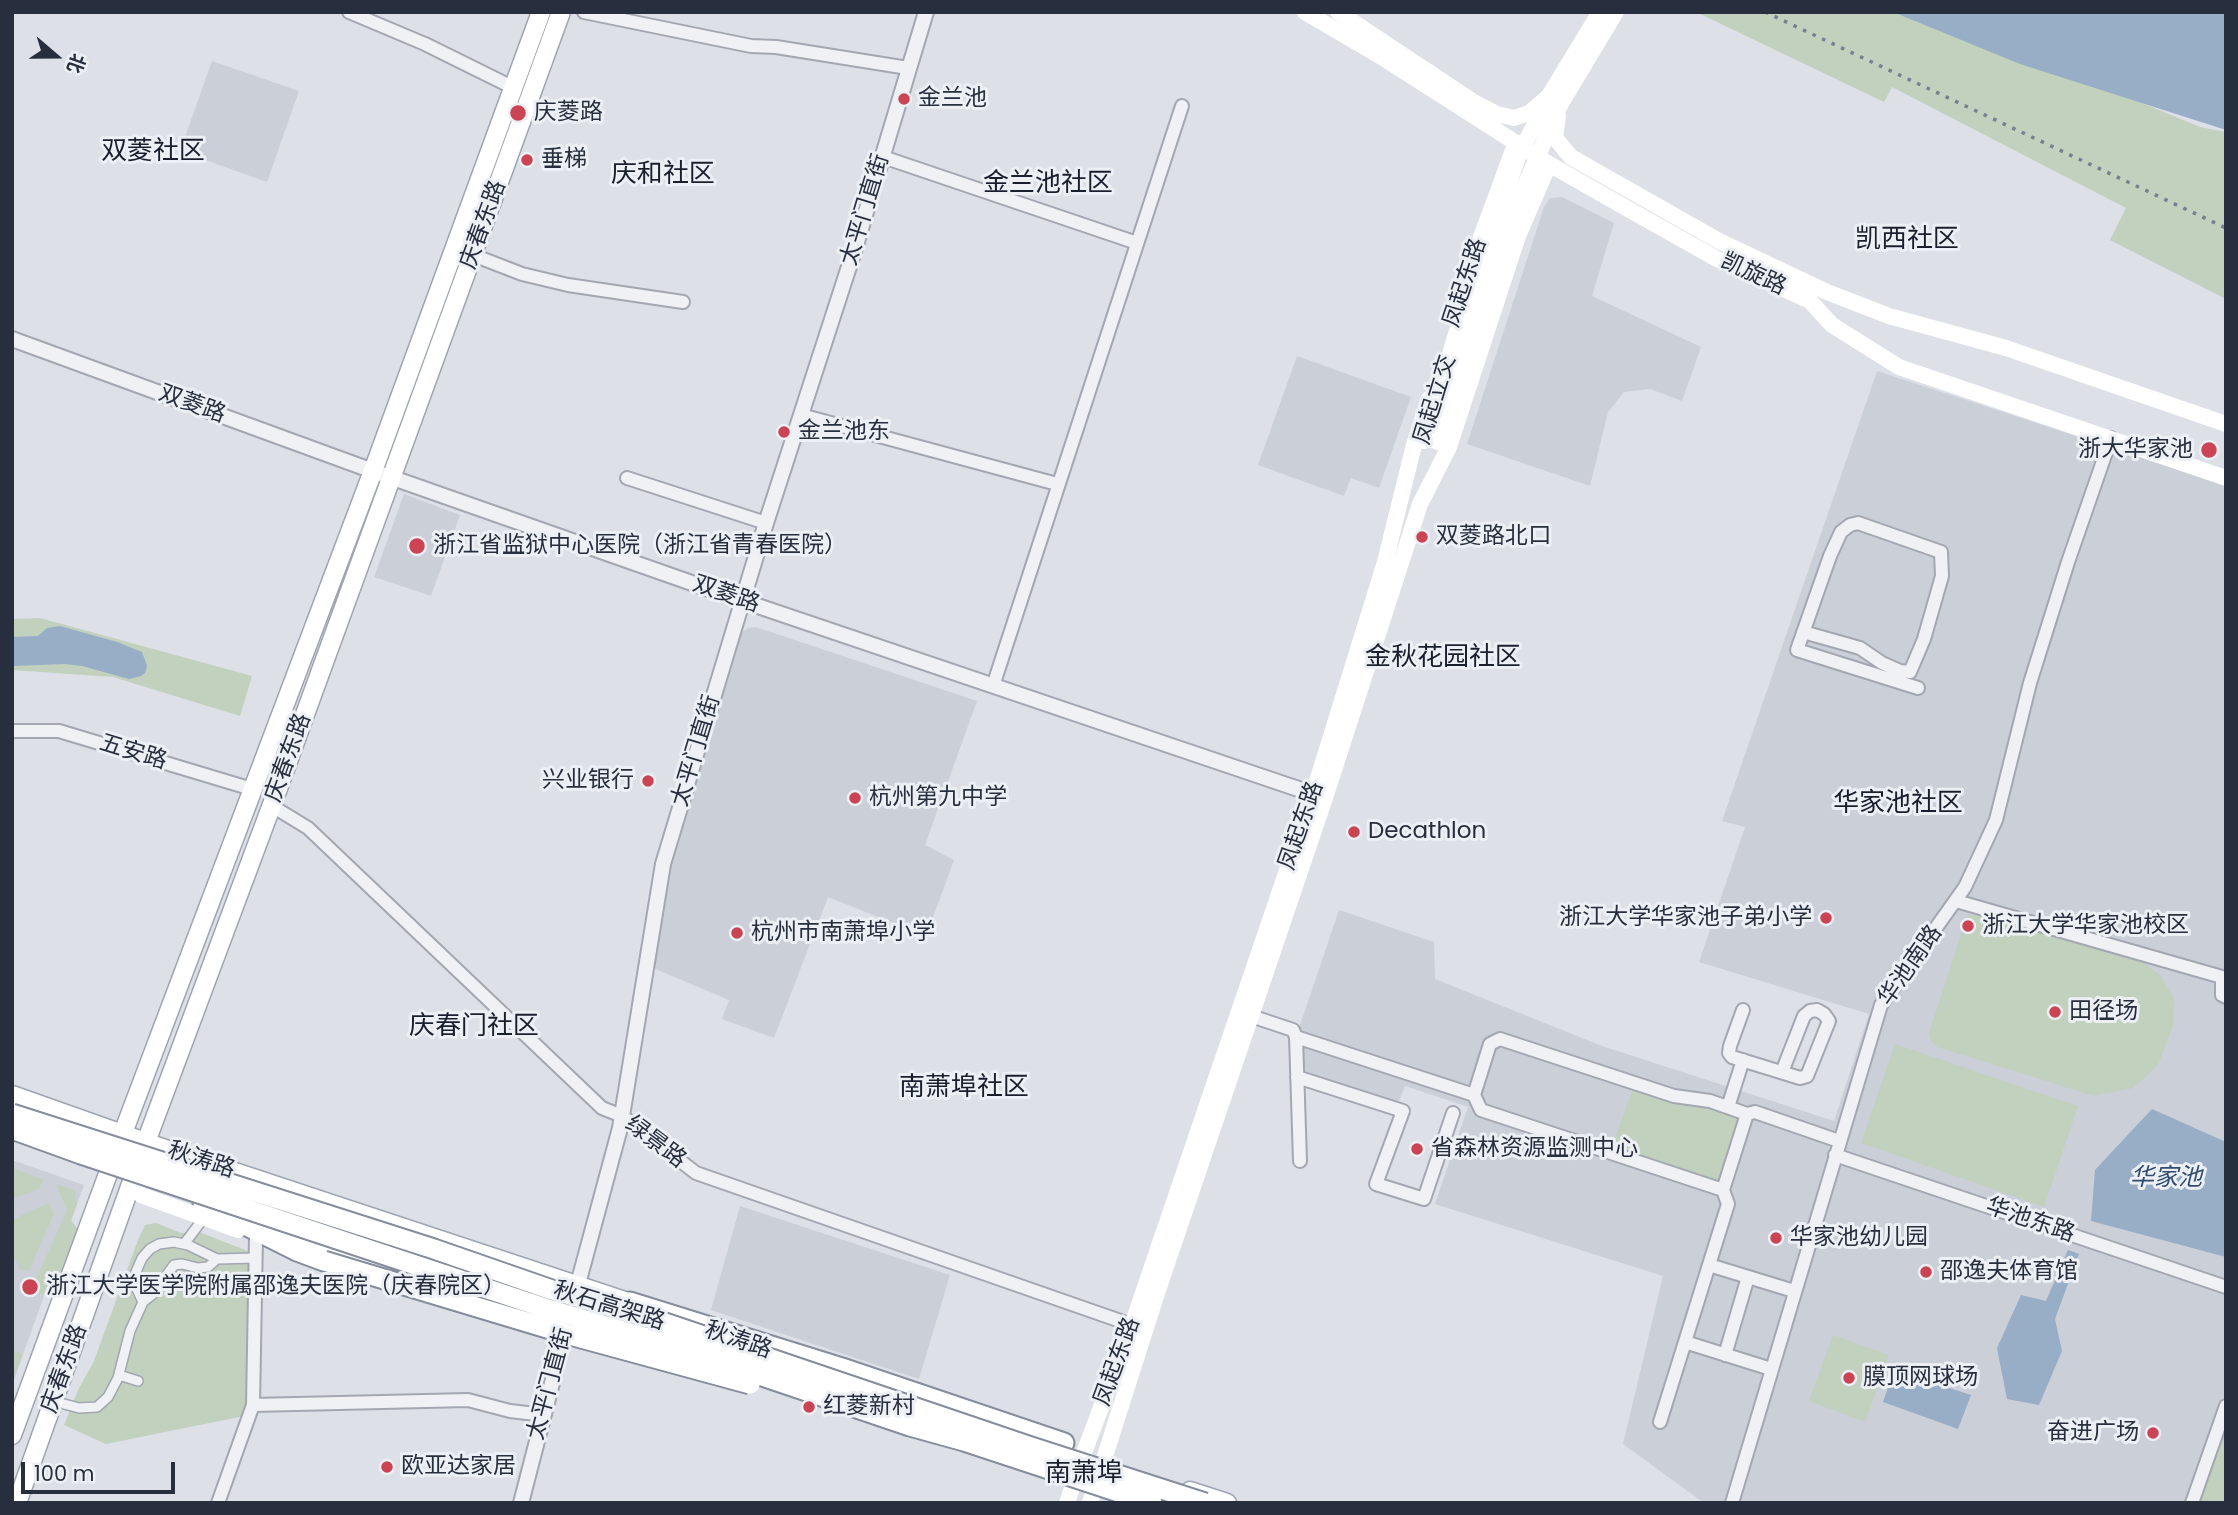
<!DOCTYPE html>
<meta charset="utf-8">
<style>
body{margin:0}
#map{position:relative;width:2238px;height:1515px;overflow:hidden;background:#dde0e7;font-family:Poppins,"Noto Sans SC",sans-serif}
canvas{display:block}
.frame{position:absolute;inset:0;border:14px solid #272e3d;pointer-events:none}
.north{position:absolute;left:21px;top:21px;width:70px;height:70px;-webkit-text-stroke:5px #eceff4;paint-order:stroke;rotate:110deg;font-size:19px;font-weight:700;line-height:28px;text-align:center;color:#272e3d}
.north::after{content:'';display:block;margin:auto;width:24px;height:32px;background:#272e3d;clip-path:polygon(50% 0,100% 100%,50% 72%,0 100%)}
.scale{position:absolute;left:21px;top:1462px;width:154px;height:32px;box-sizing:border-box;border:4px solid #272e3d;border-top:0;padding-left:9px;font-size:21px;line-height:24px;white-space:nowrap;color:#272e3d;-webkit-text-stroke:5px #eceff4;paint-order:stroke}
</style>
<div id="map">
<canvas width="2238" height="1515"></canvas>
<div class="frame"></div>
<div class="north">北</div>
<div class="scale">100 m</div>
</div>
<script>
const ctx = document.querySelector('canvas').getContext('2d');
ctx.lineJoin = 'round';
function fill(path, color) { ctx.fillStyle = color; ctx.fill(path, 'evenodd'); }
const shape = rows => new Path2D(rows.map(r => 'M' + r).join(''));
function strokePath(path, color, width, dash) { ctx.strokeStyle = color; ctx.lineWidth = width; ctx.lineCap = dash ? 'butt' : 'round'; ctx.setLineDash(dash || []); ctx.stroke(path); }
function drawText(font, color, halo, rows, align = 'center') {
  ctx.font = font + ' Poppins,"Noto Sans SC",sans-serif'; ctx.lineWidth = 6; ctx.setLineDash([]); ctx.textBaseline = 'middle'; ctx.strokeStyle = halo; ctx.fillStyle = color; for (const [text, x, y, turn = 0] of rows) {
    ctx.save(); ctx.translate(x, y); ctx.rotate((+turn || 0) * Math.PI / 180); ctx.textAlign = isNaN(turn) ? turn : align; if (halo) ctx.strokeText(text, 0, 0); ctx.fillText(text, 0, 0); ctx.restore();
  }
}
fill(shape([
 [212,61,299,91,267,182,180,151],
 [1562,197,1614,223,1592,296,1701,347,1682,401,1650,389,1624,392,1608,412,1590,486,1467,444,1544,207,1550,198],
 [1297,356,1411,397,1379,488,1351,478,1344,496,1258,465],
 [1877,371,2226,485,2226,1503,1704,1503,1623,1444,1663,1276,1435,1204,1468,1107,1405,1086,1398,1104,1290,1066,1296,1037,1339,910,1434,942,1435,979,1602,1046,1834,1121,1869,1014,1699,962,1745,827,1722,821],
 [404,494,460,515,431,596,374,577],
 [756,627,977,701,925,845,954,860,926,936,828,897,774,1038,722,1019,729,1000,653,968,670,867,740,634,748,628],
 [12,1160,84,1185,12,1385],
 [740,1206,950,1275,919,1379,711,1310]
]), '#cbcfd8');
fill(shape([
 [1696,12,1923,12,2200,127,2226,132,2226,299,2110,240,2126,208,1892,87,1884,102],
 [40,618,252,676,240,716,113,677,12,670,12,619],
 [1974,915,1983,915,2141,961,2161,976,2174,999,2173,1026,2158,1065,2133,1088,2094,1096,1937,1047,1931,1041,1929,1033,1967,916],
 [1895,1044,2078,1106,2044,1207,1861,1143],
 [1635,1083,1747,1114,1723,1190,1609,1154],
 [12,1168,43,1179,39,1189,12,1199],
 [56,1184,75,1190,77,1204,71,1220,79,1231,54,1298,31,1291,67,1210],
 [48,1203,54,1213,29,1271,21,1270,12,1253,12,1220],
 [156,1223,181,1233,199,1232,263,1257,249,1415,106,1444,64,1425,78,1390,94,1361,138,1240,145,1225],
 [1833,1335,1889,1355,1865,1422,1809,1401],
 [14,1351,23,1354,12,1385,12,1352],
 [2226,1408,2226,1503,2192,1503]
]), '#c2d0be');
fill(shape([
 [1893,12,2226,12,2226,130,2020,64],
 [60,626,117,642,142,652,147,666,145,673,141,676,129,679,82,666,65,664,12,666,12,637,38,636,47,628],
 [2152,1109,2226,1142,2226,1257,2091,1221,2095,1170],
 [2068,1250,2079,1254,2055,1319,2062,1351,2039,1405,2007,1399,1997,1348,2021,1295,2046,1301],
 [1894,1370,1971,1395,1958,1429,1883,1402]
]), '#98adc6');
const pedestrian = shape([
 [184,1244,200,1223],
 [143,1302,153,1294,174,1265,182,1264,198,1268,208,1267,217,1259],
 [119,1375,138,1381],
 [64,1404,79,1408,97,1407,108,1397,118,1378,130,1331,143,1302,137,1289,136,1272,142,1258,150,1249,159,1244,174,1242,188,1245,217,1259,256,1258]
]);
const minor = shape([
 [349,12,425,44,512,87],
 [584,12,751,46,776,47,908,68],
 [883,157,1137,243],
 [473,255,522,274,568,285,683,302],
 [801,415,1057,484],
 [627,478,766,523],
 [1803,632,1860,648,1882,663,1900,671,1910,672,1924,639,1942,576,1941,552,1858,523,1850,525,1841,532,1830,556,1797,650,1918,688],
 [993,686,1182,106],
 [12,731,59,731,252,789],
 [272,806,308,828,602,1108,622,1116,696,1173,1132,1325],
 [1956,901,2222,977,2222,995,2226,997],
 [1743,1010,1730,1046,1729,1053,1732,1057,1800,1078,1807,1076,1829,1021,1824,1014,1817,1010,1810,1011,1804,1016,1782,1072],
 [1251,1016,1293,1030,1296,1037,1300,1161],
 [1296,1037,1474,1095,1481,1110,1723,1190],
 [1297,1077,1403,1111,1376,1184,1424,1199,1453,1113],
 [1474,1095,1490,1044,1500,1039,1674,1096,1710,1101,1747,1114,1723,1190,1728,1204,1660,1422],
 [1728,1107,1743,1060],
 [1747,1114,1755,1112,1839,1141],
 [1835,1155,2226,1287],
 [1709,1265,1794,1291],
 [1685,1342,1771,1369],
 [1725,1355,1748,1277],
 [253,1405,468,1400,510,1411,544,1415],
 [218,1503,253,1405,256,1236],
 [1732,1503,1881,1005,1965,887,1996,820,2030,683,2068,562,2111,438],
 [2192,1503,2226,1406]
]);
const tertiary = shape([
 [12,339,373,471,743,601,1322,797],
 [575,1295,620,1128,663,864,766,523,856,245,926,12],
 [521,1503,567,1325]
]);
const primary = shape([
 [12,1095,159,1147,643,1307],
 [267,1228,315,1246,476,1297],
 [12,1435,123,1133,373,471,541,12],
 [1190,1491,1227,1503],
 [17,1503,146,1142,280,783,561,12]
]);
const trunk = shape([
 [203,1204,297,1251,324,1261],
 [630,1302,842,1368,1064,1443]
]);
strokePath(pedestrian, '#a3a7b1', 12);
strokePath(minor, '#a3a7b1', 16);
strokePath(tertiary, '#a3a7b1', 18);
strokePath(primary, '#9da4b2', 21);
strokePath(trunk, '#858d9d', 23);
strokePath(pedestrian, '#f0f1f5', 9);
strokePath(minor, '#f0f1f5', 12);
strokePath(tertiary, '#f0f1f5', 14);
strokePath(shape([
 [1305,12,1380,56,1549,164,1628,209,1717,259,1810,301,1832,325,1899,367,2226,478],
 [1338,12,1472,101,1497,114,1514,118,1529,113,1549,96],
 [1558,116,1555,138,1571,157,1719,241,1827,292,1889,316,2006,348,2226,424],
 [1457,308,1474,256,1516,142],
 [132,1180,141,1195,238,1230],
 [1067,1503,1082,1458,1132,1325,1313,794,1385,562,1414,445,1429,399],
 [1090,1503,1158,1290,1325,798,1420,504,1449,447,1518,236,1549,164]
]), '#fff', 16);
strokePath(primary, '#fff', 18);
strokePath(trunk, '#fff', 19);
strokePath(shape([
 [1765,12,2226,228]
]), '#777f90', 3.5, [3.5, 7]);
const trunkBridge = shape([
 [12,1114,434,1249,552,1290,665,1323,1031,1447,1205,1503],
 [12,1129,81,1154,545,1308,662,1342,910,1426,964,1441,1152,1503],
 [324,1261,570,1335,750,1384]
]);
strokePath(trunkBridge, '#858d9d', 23, []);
strokePath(shape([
 [1424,441,1456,334,1518,157,1549,96,1600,12],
 [1437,442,1489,281,1518,202,1559,107,1616,12]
]), '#fff', 16);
strokePath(trunkBridge, '#fff', 19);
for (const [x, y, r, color] of [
 [904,99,7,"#ca4454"],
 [518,113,9,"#ca4454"],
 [527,160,7,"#ca4454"],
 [784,432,7,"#ca4454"],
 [2209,450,9,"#ca4454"],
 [1422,537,7,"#ca4454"],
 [417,546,9,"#ca4454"],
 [648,781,7,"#ca4454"],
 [855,798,7,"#ca4454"],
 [1354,832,7,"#ca4454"],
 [1826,918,7,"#ca4454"],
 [1968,926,7,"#ca4454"],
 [737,933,7,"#ca4454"],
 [2055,1012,7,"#ca4454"],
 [1417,1149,7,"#ca4454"],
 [1776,1238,7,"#ca4454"],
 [1926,1272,7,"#ca4454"],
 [30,1287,9,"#ca4454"],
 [1849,1378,7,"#ca4454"],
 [809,1407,7,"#ca4454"],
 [2153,1433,7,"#ca4454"],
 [387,1467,7,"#ca4454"]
]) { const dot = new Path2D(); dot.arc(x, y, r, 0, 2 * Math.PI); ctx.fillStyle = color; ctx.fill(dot); strokePath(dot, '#eceff4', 2.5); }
drawText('23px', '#272e3d', '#eceff4', [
 ["金兰池",918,99],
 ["庆菱路",534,113],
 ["垂梯",541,160],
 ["金兰池东",798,432],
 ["浙大华家池",2193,450,"right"],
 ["双菱路北口",1436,537],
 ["浙江省监狱中心医院（浙江省青春医院）",433,546],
 ["兴业银行",634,781,"right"],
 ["杭州第九中学",869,798],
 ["Decathlon",1368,832],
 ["浙江大学华家池子弟小学",1812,918,"right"],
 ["浙江大学华家池校区",1982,926],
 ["杭州市南萧埠小学",751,933],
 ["田径场",2069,1012],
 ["省森林资源监测中心",1431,1149],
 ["华家池幼儿园",1790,1238],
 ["邵逸夫体育馆",1940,1272],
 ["浙江大学医学院附属邵逸夫医院（庆春院区）",46,1287],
 ["膜顶网球场",1863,1378],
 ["红菱新村",823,1407],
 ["奋进广场",2139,1433,"right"],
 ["欧亚达家居",401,1467]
], 'left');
drawText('23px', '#272e3d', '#eceff4', [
 ["太平门直街",866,210,-73],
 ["庆春东路",484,225,-70],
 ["凯旋路",1753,275,25],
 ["凤起东路",1466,283,-72],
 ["凤起立交",1436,400,-73],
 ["双菱路",192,405,20],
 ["双菱路",726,595,19],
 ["太平门直街",697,751,-73],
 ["五安路",133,753,17],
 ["庆春东路",289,758,-70],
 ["凤起东路",1302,826,-71],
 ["华池南路",1911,966,-55],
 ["绿景路",655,1143,37],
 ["秋涛路",201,1161,18],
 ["华池东路",2030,1221,19],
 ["秋石高架路",609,1307,17],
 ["秋涛路",738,1341,19],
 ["凤起东路",1118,1362,-70],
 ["庆春东路",65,1369,-70],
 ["太平门直街",551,1384,-75]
]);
drawText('italic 24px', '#324c6f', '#eceff4', [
 ["华家池",2166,1179]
]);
drawText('26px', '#191f2d', '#eceff4', [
 ["双菱社区",153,152],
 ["庆和社区",663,175],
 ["金兰池社区",1048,184],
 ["凯西社区",1907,240],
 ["金秋花园社区",1443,658],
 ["华家池社区",1898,804],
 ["庆春门社区",474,1027],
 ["南萧埠社区",964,1088],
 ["南萧埠",1084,1474]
]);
</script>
